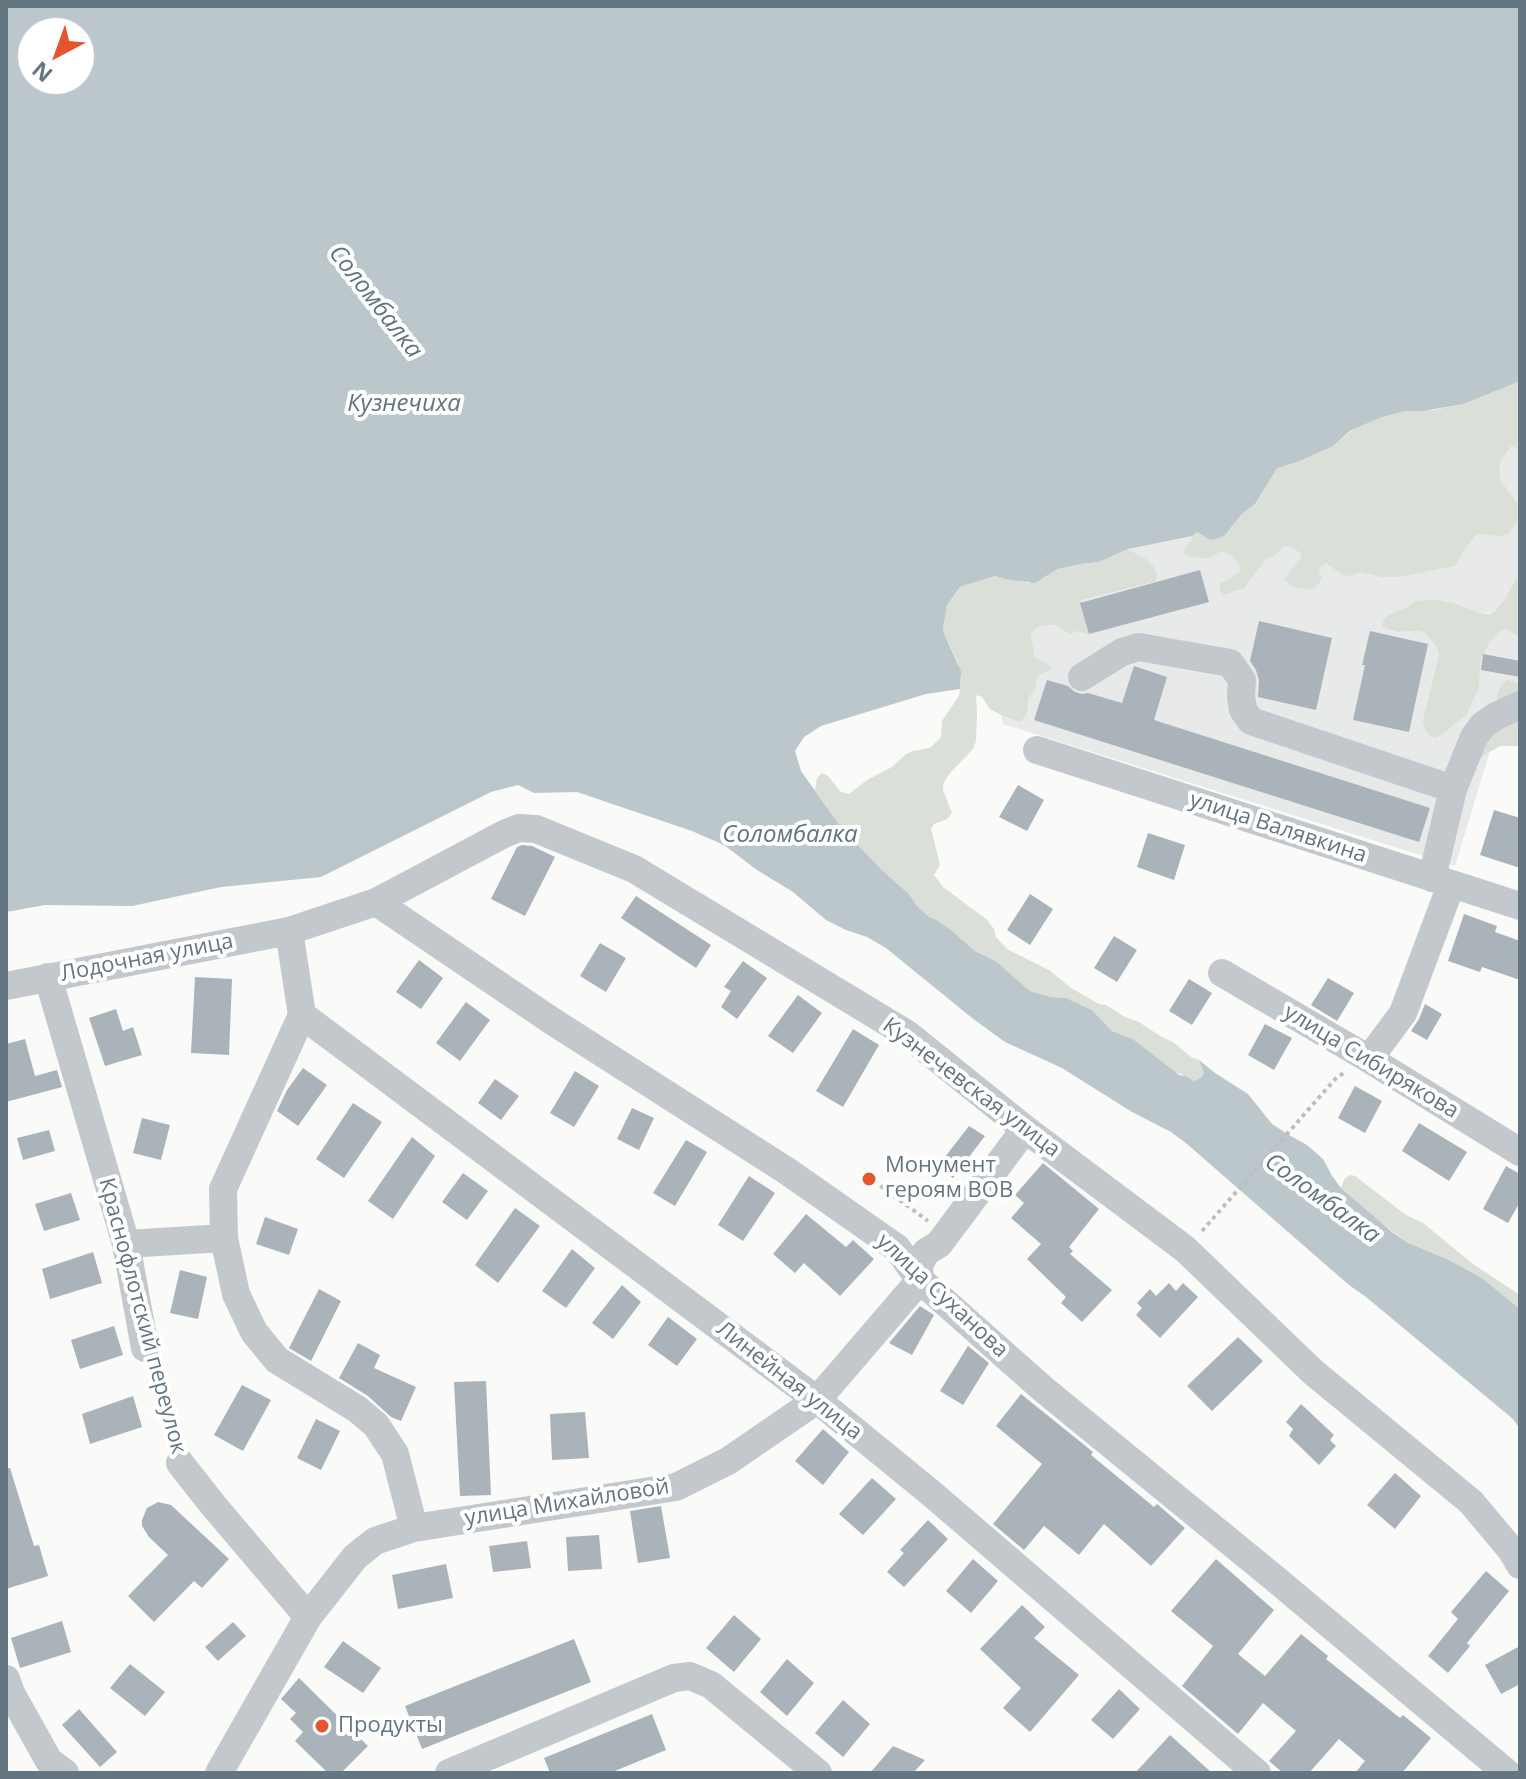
<!DOCTYPE html>
<meta charset="utf-8">
<style>
body{margin:0}
#map{position:relative;width:1526px;height:1779px;overflow:hidden;background:#fafaf8;font-family:"Open Sans",sans-serif}
canvas{display:block}
.frame{position:absolute;inset:0;border:8px solid #657683;pointer-events:none}
.north{position:absolute;left:16px;top:16px;width:80px;height:80px;box-sizing:border-box;background:#fff;border:2px solid #c1c8cd;border-radius:50%;rotate:221deg;font-size:22px;font-weight:700;line-height:32px;text-align:center;color:#657683}
.north::after{content:'';display:block;margin:auto;width:28px;height:36px;background:#e4572e;clip-path:polygon(50% 0,100% 100%,50% 72%,0 100%)}
</style>
<div id="map">
<canvas width="1526" height="1779"></canvas>
<div class="frame"></div>
<div class="north">N</div>
</div>
<script>
const ctx = document.querySelector('canvas').getContext('2d');
ctx.lineJoin = 'round';
function fill(path, color) { ctx.fillStyle = color; ctx.fill(path, 'evenodd'); }
const shape = rows => new Path2D(rows.map(r => 'M' + r).join(''));
function strokePath(path, color, width, dash) { ctx.strokeStyle = color; ctx.lineWidth = width; ctx.lineCap = dash ? 'butt' : 'round'; ctx.setLineDash(dash || []); ctx.stroke(path); }
function drawText(font, color, halo, rows, align = 'center') {
  ctx.font = font + ' "Open Sans",sans-serif'; ctx.lineWidth = 8; ctx.setLineDash([]); ctx.textBaseline = 'middle'; ctx.strokeStyle = halo; ctx.fillStyle = color; for (const [text, x, y, turn = 0] of rows) {
    ctx.save(); ctx.translate(x, y); ctx.rotate((+turn || 0) * Math.PI / 180); ctx.textAlign = isNaN(turn) ? turn : align; if (halo) ctx.strokeText(text, 0, 0); ctx.fillText(text, 0, 0); ctx.restore();
  }
}
fill(shape([
 [1520,438,1520,572,1504,600,1494,612,1483,614,1454,603,1434,599,1414,601,1409,606,1388,615,1383,620,1382,627,1397,632,1419,631,1426,634,1436,646,1439,653,1431,686,1443,734,1467,714,1470,708,1479,688,1481,658,1490,642,1500,630,1506,629,1520,638,1520,685,1516,682,1498,704,1481,756,1490,751,1455,866,1003,724,1001,715,1018,722,1028,699,1036,688,1037,676,1051,669,1048,664,1035,659,1031,634,1035,629,1041,626,1055,625,1089,633,1080,600,1146,559,1128,549]
]), '#e8e9e9');
fill(shape([
 [1520,381,1520,449,1511,446,1503,457,1499,465,1500,480,1520,507,1517,522,1508,534,1500,536,1477,534,1464,549,1458,562,1454,566,1399,577,1382,577,1361,572,1350,576,1343,575,1326,563,1320,567,1319,573,1322,578,1319,583,1315,588,1308,590,1293,587,1285,580,1288,573,1299,561,1302,554,1290,546,1283,547,1274,556,1267,558,1244,588,1224,595,1219,589,1220,584,1239,573,1241,566,1233,557,1227,552,1219,552,1212,557,1205,558,1191,557,1184,553,1186,546,1191,541,1192,536,1197,532,1204,537,1229,531,1242,514,1255,504,1276,468,1300,461,1333,446,1357,426,1379,418,1405,411,1433,410,1464,404],
 [1128,549,1146,559,1153,566,1157,573,1156,581,1081,600,1089,634,1076,631,1070,634,1055,625,1041,626,1035,629,1031,635,1035,658,1048,664,1052,669,1037,676,1036,688,1028,699,1027,712,1024,718,1019,722,1001,715,990,709,982,697,976,695,977,714,976,741,973,749,950,773,943,784,943,790,952,813,947,819,934,824,931,829,940,865,934,875,943,887,986,919,994,929,996,937,1007,949,1049,970,1071,988,1099,1004,1106,1005,1125,1017,1139,1022,1160,1036,1173,1042,1191,1057,1199,1060,1204,1073,1201,1078,1194,1081,1186,1076,1172,1071,1134,1041,1112,1031,1092,1010,1066,998,1051,997,1030,991,997,962,975,951,951,930,937,920,929,917,917,906,909,894,883,871,843,830,815,790,817,778,822,773,828,776,841,792,849,794,867,780,892,767,906,754,913,751,930,748,941,737,942,721,959,696,960,689,961,679,958,663,945,636,943,629,947,605,960,587,995,576,1028,583,1042,579,1058,569,1081,564,1099,562],
 [1520,572,1520,638,1506,629,1500,631,1490,642,1481,658,1479,688,1467,714,1443,734,1435,738,1429,735,1425,729,1423,721,1439,653,1436,646,1426,634,1419,631,1397,632,1382,627,1383,620,1388,615,1409,606,1414,601,1434,599,1454,603,1483,614,1489,614,1494,612,1504,600],
 [1507,680,1516,682,1520,685,1520,746,1500,746,1477,759,1498,704,1497,695,1501,686],
 [1351,1175,1355,1176,1406,1215,1423,1223,1473,1264,1520,1295,1520,1309,1482,1278,1447,1259,1408,1243,1376,1219,1341,1188,1345,1178]
]), '#dadfd7');
fill(shape([
 [6,6,1520,6,1520,381,1464,404,1423,411,1405,411,1379,418,1351,430,1333,446,1300,461,1277,468,1255,504,1242,514,1224,536,1216,539,1210,540,1197,532,1192,536,1128,549,1099,562,1081,564,1058,569,1035,583,1010,580,995,576,960,587,947,605,943,629,945,636,961,671,960,689,926,694,821,726,804,737,795,751,801,771,843,830,883,871,909,894,917,906,929,917,937,920,951,930,975,951,997,962,1030,991,1051,997,1066,998,1092,1010,1112,1031,1134,1040,1179,1075,1186,1076,1194,1081,1201,1078,1204,1073,1199,1060,1215,1073,1248,1094,1272,1124,1289,1135,1307,1145,1323,1159,1332,1176,1341,1188,1392,1232,1408,1243,1447,1259,1482,1278,1520,1309,1520,1429,1513,1419,1366,1297,1349,1285,1187,1144,1171,1132,1132,1112,1062,1068,1005,1042,972,1018,886,948,867,937,846,930,826,920,793,892,757,870,724,845,692,831,577,792,534,793,518,785,491,792,321,877,221,887,132,906,45,905,6,912],
 [32,32,80,32,80,80,32,80]
]), '#bbc7cb');
fill(shape([
 [1200,570,1209,602,1089,634,1080,603],
 [1259,621,1332,638,1316,710,1258,697,1259,680,1256,670,1250,661],
 [1370,631,1428,644,1409,732,1353,720,1365,665,1362,665],
 [1483,654,1520,661,1520,677,1481,670],
 [1134,666,1167,677,1154,720,1430,808,1419,842,1034,720,1047,680,1068,686,1075,692,1082,694,1088,693,1122,703],
 [1018,785,1044,800,1027,831,999,817],
 [1494,810,1520,818,1520,868,1480,855],
 [1148,833,1185,845,1174,880,1137,867],
 [522,845,532,846,555,857,525,916,491,899,517,847],
 [1030,894,1053,909,1030,945,1007,930],
 [636,896,711,945,696,968,621,918],
 [1464,914,1497,926,1495,932,1520,941,1520,980,1482,967,1480,972,1448,961],
 [1114,936,1137,950,1117,982,1094,968],
 [600,943,626,958,606,992,580,976],
 [419,960,443,978,421,1009,396,992],
 [743,961,767,978,737,1019,721,1007,731,991,724,987],
 [195,977,232,979,229,1055,191,1053],
 [1328,978,1354,993,1337,1021,1311,1005],
 [1189,979,1212,993,1192,1025,1169,1011],
 [798,995,822,1013,793,1053,768,1036],
 [466,1002,490,1020,460,1061,436,1043],
 [1425,1004,1442,1014,1427,1040,1411,1031,1419,1019],
 [116,1009,123,1031,133,1027,142,1055,105,1066,89,1018],
 [1265,1024,1292,1038,1274,1070,1248,1055],
 [853,1029,879,1045,843,1107,816,1091],
 [25,1039,35,1076,57,1070,62,1087,6,1102,6,1044],
 [303,1068,327,1085,298,1126,277,1111,287,1090],
 [575,1071,599,1086,574,1127,550,1113],
 [495,1079,519,1096,501,1120,478,1103],
 [1355,1086,1382,1101,1365,1133,1338,1118],
 [353,1103,382,1122,344,1178,316,1159],
 [632,1108,654,1118,639,1150,617,1139],
 [142,1118,170,1125,161,1160,133,1153],
 [1419,1123,1467,1152,1449,1181,1402,1151],
 [969,1126,985,1136,953,1178,938,1166],
 [49,1130,55,1151,23,1160,17,1138],
 [412,1137,435,1156,393,1219,368,1201],
 [686,1140,707,1152,675,1206,653,1193],
 [1043,1163,1099,1209,1069,1247,1073,1251,1070,1254,1112,1290,1082,1322,1061,1303,1066,1297,1027,1259,1041,1244,1011,1218,1024,1203,1015,1195],
 [1506,1166,1520,1174,1520,1202,1508,1223,1483,1209],
 [463,1173,488,1191,467,1220,442,1202],
 [749,1176,775,1193,743,1241,718,1225],
 [71,1193,80,1220,44,1231,35,1204],
 [515,1208,540,1226,498,1283,475,1265],
 [806,1214,846,1247,853,1240,874,1259,840,1296,804,1263,795,1273,773,1254],
 [265,1217,298,1229,289,1255,256,1244],
 [572,1249,595,1268,566,1308,542,1291],
 [93,1252,102,1283,50,1299,42,1269],
 [180,1270,207,1277,198,1319,170,1313],
 [1169,1283,1176,1291,1183,1283,1198,1297,1160,1338,1136,1315,1142,1308,1137,1303,1150,1289,1156,1296],
 [622,1285,641,1302,613,1339,592,1323],
 [319,1289,341,1301,311,1361,289,1348],
 [920,1306,934,1315,912,1355,889,1343],
 [668,1317,697,1339,677,1366,648,1345],
 [114,1326,123,1355,80,1369,71,1340],
 [1238,1337,1263,1361,1212,1411,1187,1386],
 [358,1343,380,1355,374,1368,416,1387,401,1421,391,1417,368,1396,339,1378],
 [968,1346,989,1363,963,1405,940,1391],
 [486,1381,491,1495,460,1496,454,1382],
 [242,1385,271,1400,243,1451,214,1435],
 [1021,1394,1093,1452,1091,1455,1154,1507,1157,1504,1185,1528,1151,1566,1104,1524,1079,1555,1044,1526,1024,1550,993,1524,1042,1464,996,1426],
 [133,1396,142,1427,90,1444,82,1414],
 [1301,1404,1334,1435,1330,1440,1336,1446,1319,1465,1289,1436,1293,1429,1286,1422],
 [585,1412,589,1458,552,1460,550,1414],
 [316,1419,340,1431,321,1470,297,1458],
 [823,1429,849,1452,823,1485,795,1461],
 [6,1468,10,1468,34,1546,39,1545,48,1576,6,1589],
 [1395,1473,1421,1496,1395,1529,1367,1505],
 [872,1478,896,1499,863,1535,839,1514],
 [158,1502,171,1505,229,1559,202,1588,194,1581,154,1622,128,1596,168,1555,149,1537,142,1526,142,1520,147,1508],
 [661,1506,670,1558,638,1563,630,1511],
 [928,1520,948,1539,904,1587,887,1572,904,1553,900,1550],
 [599,1535,602,1569,568,1571,566,1537],
 [527,1541,531,1568,493,1572,489,1546],
 [973,1559,998,1581,971,1613,946,1591],
 [1216,1559,1274,1610,1238,1654,1265,1676,1301,1634,1328,1656,1326,1659,1400,1718,1403,1715,1431,1738,1402,1773,1355,1773,1365,1761,1339,1739,1309,1773,1283,1773,1269,1761,1296,1731,1263,1703,1238,1734,1182,1686,1213,1646,1171,1611],
 [446,1564,453,1598,398,1609,392,1575],
 [1486,1571,1509,1591,1467,1643,1470,1646,1448,1673,1428,1656,1458,1619,1451,1612],
 [1022,1605,1045,1627,1034,1638,1079,1675,1030,1732,1003,1708,1021,1688,980,1649],
 [734,1615,761,1639,734,1672,706,1648],
 [62,1621,71,1652,20,1668,11,1638],
 [233,1622,246,1636,218,1661,205,1647],
 [574,1639,591,1682,422,1749,405,1706],
 [343,1641,381,1668,363,1693,324,1667],
 [1520,1646,1520,1684,1501,1694,1485,1665],
 [787,1659,814,1683,787,1716,760,1692],
 [130,1664,165,1692,145,1716,110,1688],
 [299,1678,368,1746,341,1773,328,1773,295,1741,303,1732,290,1719,296,1713,281,1699],
 [1119,1689,1140,1709,1113,1739,1091,1720],
 [843,1700,870,1724,843,1757,815,1733],
 [79,1709,117,1752,100,1767,62,1725],
 [652,1714,666,1750,610,1773,550,1773,544,1758],
 [1170,1735,1212,1773,1135,1773],
 [893,1746,925,1760,913,1773,870,1773]
]), '#aab3b9');
strokePath(shape([
 [874,1181,928,1221],
 [1202,1231,1337,1077,1346,1072],
 [152,1369,173,1441]
]), '#bbbfc2', 4, [4, 4]);
strokePath(shape([
 [1082,677,1122,652,1139,647,1230,663,1242,680,1241,696,1243,710,1251,721,1453,789],
 [1037,750,1520,906],
 [1432,878,1453,789,1474,737,1483,725,1496,716,1520,705],
 [376,902,552,1021,787,1171,897,1248,920,1280,1043,1389,1273,1577,1507,1773],
 [289,931,302,1015,223,1189,224,1238,236,1294,254,1332,277,1360,357,1409,376,1425,395,1454,414,1528],
 [1222,973,1369,1059,1520,1152],
 [48,977,126,1244,145,1348],
 [6,986,289,931,376,902,504,834,519,828,536,829,634,869,907,1034,1025,1129,1185,1249,1313,1372,1471,1502,1512,1551,1520,1565],
 [302,1015,817,1400,932,1494,1257,1773],
 [1369,1059,1403,1013,1451,885],
 [126,1244,224,1238],
 [180,1463,213,1505,308,1617],
 [6,1679,11,1693,49,1761,65,1773],
 [219,1773,308,1617,355,1557,375,1541,414,1528,676,1487,728,1461,817,1400,920,1280,919,1265,926,1252,939,1244,1025,1129],
 [449,1773,674,1678,690,1676,711,1685,818,1773]
]), '#c3c8cc', 28);
for (const [x, y, r, color] of [
 [869,1179,8,"#e4572e"],
 [322,1726,8,"#e4572e"]
]) { const dot = new Path2D(); dot.arc(x, y, r, 0, 2 * Math.PI); ctx.fillStyle = color; ctx.fill(dot); strokePath(dot, '#fff', 3); }
drawText('22px', '#657683', '#fff', [
 ["улица Валявкина",1278,828,18],
 ["Лодочная улица",147,958,-11],
 ["улица Сибирякова",1371,1062,31],
 ["Кузнечевская улица",971,1088,37],
 ["улица Суханова",942,1296,43],
 ["Краснофлотский переулок",142,1316,75],
 ["Линейная улица",789,1381,38],
 ["улица Михайловой",567,1503,-9]
]);
drawText('22px', '#657683', '#fff', [
 ["Монумент",885,1166],
 ["героям ВОВ",885,1191],
 ["Продукты",338,1726]
], 'left');
drawText('italic 24px', '#60757c', '#fff', [
 ["Соломбалка",375,302,52],
 ["Кузнечиха",404,404],
 ["Соломбалка",790,835],
 ["Соломбалка",1322,1199,36]
]);
</script>
